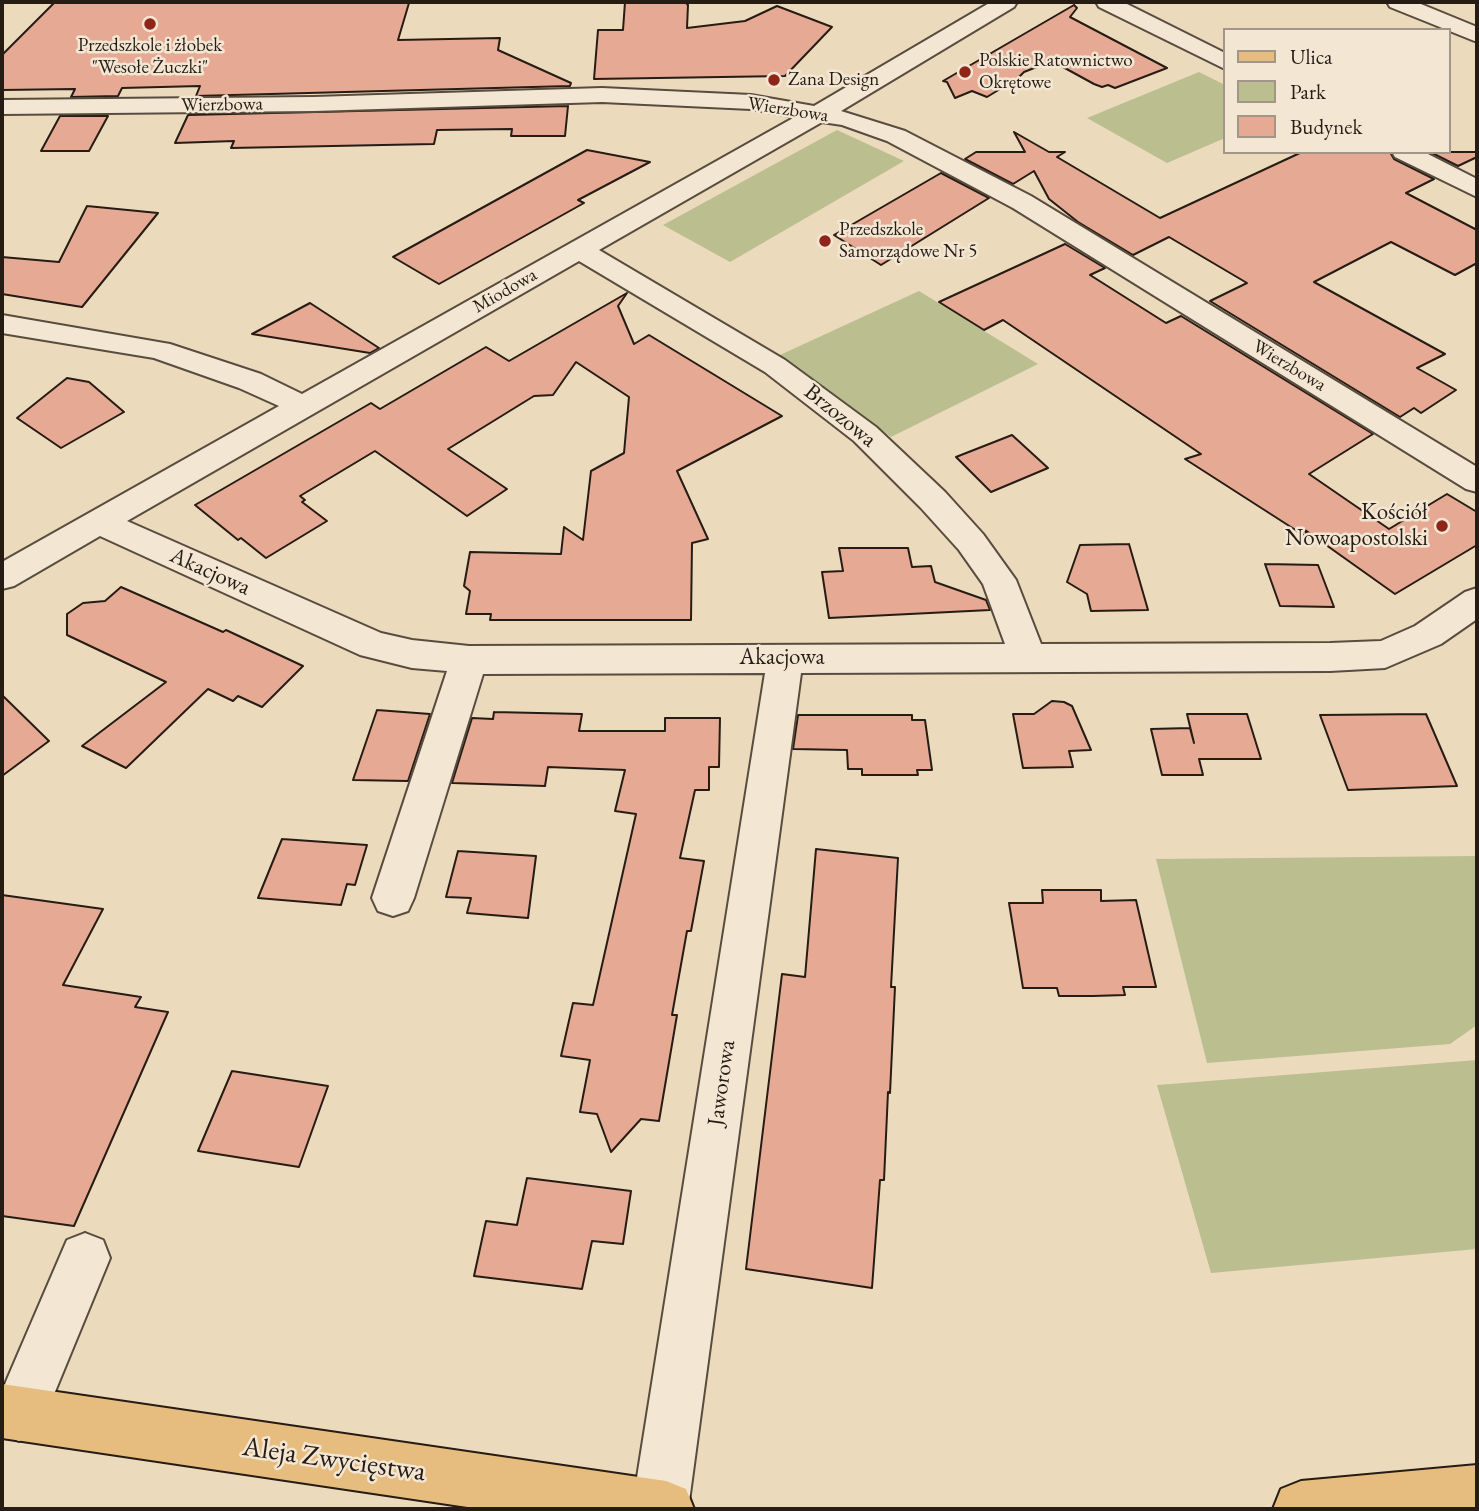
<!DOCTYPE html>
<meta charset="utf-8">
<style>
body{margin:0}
#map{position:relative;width:1479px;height:1511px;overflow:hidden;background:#ecdabd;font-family:"EB Garamond",serif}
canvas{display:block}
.frame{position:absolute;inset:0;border:4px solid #261c14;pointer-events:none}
.legend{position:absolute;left:1223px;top:28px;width:228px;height:126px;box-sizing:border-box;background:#f3e7d4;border:2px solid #a19687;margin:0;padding:9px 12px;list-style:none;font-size:21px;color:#261c14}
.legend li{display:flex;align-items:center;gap:14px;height:35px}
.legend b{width:35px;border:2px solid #a19687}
</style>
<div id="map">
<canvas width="1479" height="1511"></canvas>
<div class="frame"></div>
<ul class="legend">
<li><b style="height:9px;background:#e6bd7e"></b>Ulica</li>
<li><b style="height:19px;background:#bbbe8f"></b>Park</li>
<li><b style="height:19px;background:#e5a994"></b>Budynek</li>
</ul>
</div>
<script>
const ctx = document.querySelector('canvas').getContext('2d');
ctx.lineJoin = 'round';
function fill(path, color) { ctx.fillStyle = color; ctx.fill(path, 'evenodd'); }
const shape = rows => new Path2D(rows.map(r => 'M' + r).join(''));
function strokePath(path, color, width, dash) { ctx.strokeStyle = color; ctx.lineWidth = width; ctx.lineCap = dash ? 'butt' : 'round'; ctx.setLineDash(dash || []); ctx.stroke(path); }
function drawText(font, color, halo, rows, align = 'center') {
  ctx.font = font + ' "EB Garamond",serif'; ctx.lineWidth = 5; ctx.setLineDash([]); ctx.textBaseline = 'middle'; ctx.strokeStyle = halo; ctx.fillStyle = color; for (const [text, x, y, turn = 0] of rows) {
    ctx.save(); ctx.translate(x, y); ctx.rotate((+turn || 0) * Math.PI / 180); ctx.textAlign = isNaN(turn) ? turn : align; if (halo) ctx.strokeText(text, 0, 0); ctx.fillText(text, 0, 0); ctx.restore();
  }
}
fill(shape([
 [1199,72,1225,85,1225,138,1167,163,1087,118],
 [837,130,904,161,730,262,663,225],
 [919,291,1038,364,891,437,780,355],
 [1477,856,1477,1025,1450,1044,1207,1063,1156,859],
 [1477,1060,1477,1249,1211,1273,1157,1085]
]), '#bbbe8f');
const building = shape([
 [55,2,409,3,398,40,500,38,498,50,571,83,570,86,196,96,200,86,122,88,118,96,71,97,75,89,2,90,2,55,55,2],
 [625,2,685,2,688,5,687,28,745,21,777,6,832,27,785,76,594,79,598,30,623,30,625,2],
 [1074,5,1077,8,1070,17,1167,68,1115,88,1108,85,1102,87,1094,84,1052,61,1024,72,1018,78,987,97,972,91,955,98,947,82,943,81,1074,5],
 [568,106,565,136,511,136,512,129,437,130,434,144,231,148,234,141,175,143,188,115,568,106],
 [60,116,108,116,89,151,41,151,60,116],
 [1014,132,1049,152,1065,152,1057,157,1160,218,1302,152,1390,152,1394,159,1434,179,1406,193,1477,230,1477,263,1455,275,1391,242,1314,282,1445,354,1417,368,1456,390,1421,413,1414,408,1400,417,1210,301,1247,283,1169,237,1133,255,1078,222,1049,199,1034,171,1013,184,965,159,976,152,1025,152,1014,132],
 [587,150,650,162,578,200,584,203,439,284,393,257,587,150],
 [1430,152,1477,152,1477,157,1458,166,1430,152],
 [941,173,989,198,881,265,834,235,941,173],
 [87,206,158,213,82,307,2,294,2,257,59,262,87,206],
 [1065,244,1105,268,1090,275,1166,323,1181,316,1373,434,1309,474,1389,529,1447,494,1477,512,1477,545,1395,594,1305,530,1308,538,1185,459,1201,454,1003,320,984,330,939,302,1065,244],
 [627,293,618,306,634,344,649,335,782,416,677,471,708,539,692,543,691,620,490,620,491,614,466,614,470,591,464,586,470,552,561,554,564,527,583,540,591,471,624,453,629,397,576,362,553,395,534,396,448,449,507,489,467,516,375,451,300,496,305,500,302,502,327,521,266,558,241,538,238,540,195,505,371,403,380,409,486,347,509,361,627,293],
 [310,303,379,348,370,353,252,334,310,303],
 [67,378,89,382,124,412,61,448,17,418,67,378],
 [1012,435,1048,468,991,492,956,457,1012,435],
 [1129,544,1148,610,1091,611,1087,594,1067,582,1080,545,1129,544],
 [839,548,908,548,912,567,931,566,935,582,986,600,990,610,829,618,822,572,843,571,839,548],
 [1265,564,1318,565,1334,607,1280,606,1265,564],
 [121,587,223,632,226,630,303,666,262,707,238,696,233,701,208,689,126,768,82,746,166,682,67,635,67,614,83,603,105,601,121,587],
 [2,695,49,741,2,776,2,695],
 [1052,701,1064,702,1072,706,1091,750,1069,751,1073,767,1023,768,1013,714,1034,714,1052,701],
 [377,710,430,714,408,781,353,780,377,710],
 [494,712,582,714,579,731,665,731,665,718,720,718,719,767,709,767,709,790,695,790,680,858,704,861,691,931,687,931,672,1015,677,1015,659,1121,641,1119,611,1152,597,1114,580,1112,590,1060,561,1056,573,1003,593,1005,636,814,615,811,625,770,548,767,545,786,452,783,472,718,493,719,494,712],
 [1187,714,1247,714,1261,759,1199,759,1203,775,1162,775,1151,729,1190,728,1194,743,1187,714],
 [1426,714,1457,786,1348,790,1320,715,1426,714],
 [798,715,912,715,912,720,925,720,932,770,917,770,918,775,862,775,862,769,848,769,847,750,793,749,798,715],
 [282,839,367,845,355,885,347,884,341,905,258,898,282,839],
 [816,849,898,858,891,987,895,987,890,1093,888,1092,884,1180,880,1180,872,1288,746,1269,782,974,805,977,816,849],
 [458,851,536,856,528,918,467,913,471,898,446,897,458,851],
 [1042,890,1101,890,1101,901,1136,900,1156,987,1123,987,1125,995,1093,996,1059,996,1057,988,1023,988,1009,903,1043,903,1042,890],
 [2,895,103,909,63,985,141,997,135,1007,168,1012,74,1226,2,1216,2,895],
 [232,1071,328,1086,299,1167,198,1151,232,1071],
 [527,1178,631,1191,623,1244,592,1241,582,1289,474,1276,486,1221,517,1225,527,1178]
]);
fill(building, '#e5a994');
strokePath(building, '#261c14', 2);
const minor = shape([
 [991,2,1017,2,1014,7,841,111,905,131,1031,196,1477,467,1477,492,1466,489,1013,208,887,141,842,125,822,122,599,250,785,360,876,427,945,492,983,534,1016,580,1041,644,1330,643,1381,641,1415,626,1465,592,1477,588,1477,619,1441,644,1385,668,1330,671,801,673,688,1509,632,1509,765,673,483,674,414,898,408,911,393,916,378,911,372,898,447,671,412,668,360,655,100,536,14,586,2,589,2,562,279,406,239,388,154,358,2,333,2,315,170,344,261,374,302,394,795,117,751,109,602,102,314,111,2,114,2,100,314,97,602,88,751,95,814,106,991,2],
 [579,261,765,372,854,441,921,508,959,550,983,584,1005,644,469,646,412,640,381,633,127,521,579,261],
 [1096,2,1123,2,1225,53,1225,69,1099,7,1096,2],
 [1387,2,1416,2,1477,27,1477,42,1390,7,1387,2],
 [1392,152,1424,152,1477,179,1477,197,1395,157,1392,152],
 [85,1233,103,1240,110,1258,38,1433,19,1441,2,1434,2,1391,67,1240,85,1233]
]);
const major = shape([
 [2,1384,666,1481,686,1489,694,1509,481,1509,2,1438,2,1384],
 [1477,1465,1477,1509,1273,1509,1281,1489,1301,1481,1477,1465]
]);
strokePath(minor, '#584c3e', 4);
strokePath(major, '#261c14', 4);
fill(minor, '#f3e7d4');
fill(major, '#e6bd7e');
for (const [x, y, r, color] of [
 [150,24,7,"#8f2418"],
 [965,72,7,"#8f2418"],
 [774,80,7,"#8f2418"],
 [825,241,7,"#8f2418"],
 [1442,526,7,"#8f2418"]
]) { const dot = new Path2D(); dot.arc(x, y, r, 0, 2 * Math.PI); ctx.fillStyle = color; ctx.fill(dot); strokePath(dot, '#f3e7d4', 2.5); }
drawText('19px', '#261c14', '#f3e7d4', [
 ["Przedszkole i żłobek",150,46,"center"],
 ["\"Wesołe Żuczki\"",150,68,"center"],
 ["Polskie Ratownictwo",979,61],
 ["Okrętowe",979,83],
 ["Zana Design",788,80],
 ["Przedszkole",839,230],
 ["Samorządowe Nr 5",839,252]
], 'left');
drawText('19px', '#261c14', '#f3e7d4', [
 ["Wierzbowa",222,105,-1],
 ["Wierzbowa",788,110,9],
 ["Miodowa",505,291,-30],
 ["Wierzbowa",1289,366,31]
]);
drawText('23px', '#261c14', '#f3e7d4', [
 ["Brzozowa",840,416,39],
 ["Akacjowa",210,572,24],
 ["Akacjowa",782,658],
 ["Jaworowa",722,1083,-82]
]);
drawText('23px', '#261c14', '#f3e7d4', [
 ["Kościół",1428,513],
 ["Nowoapostolski",1428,539]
], 'right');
drawText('28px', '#261c14', '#f3e7d4', [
 ["Aleja Zwycięstwa",334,1460,8]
]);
</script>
